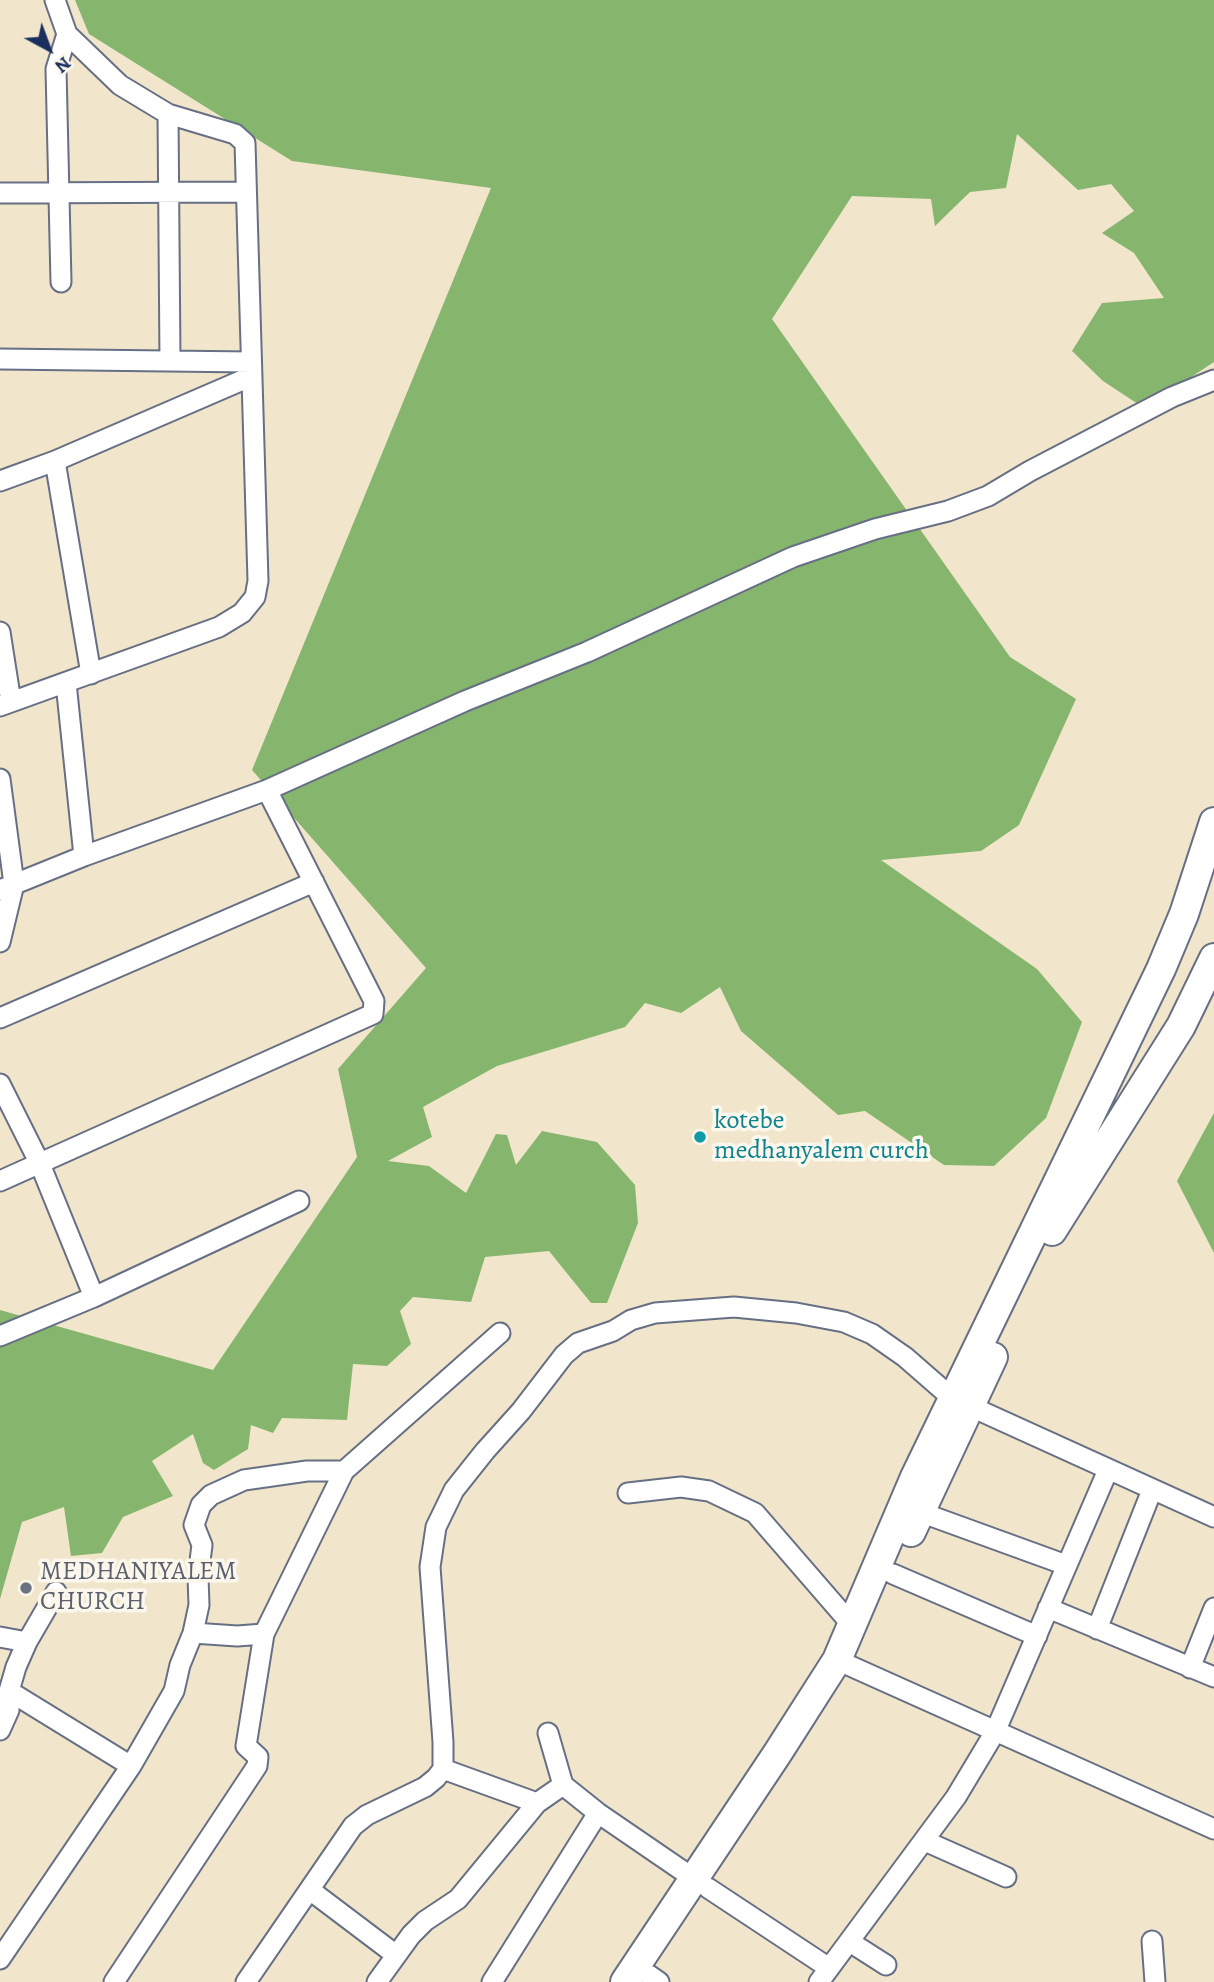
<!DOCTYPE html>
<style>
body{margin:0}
#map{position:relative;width:1214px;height:1982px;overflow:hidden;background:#f1e6cb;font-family:Alegreya,serif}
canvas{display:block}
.north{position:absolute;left:14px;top:14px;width:70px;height:70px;-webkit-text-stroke:5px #fbf7ec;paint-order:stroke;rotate:139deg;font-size:19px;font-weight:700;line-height:28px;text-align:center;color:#1b2f5e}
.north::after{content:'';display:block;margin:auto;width:24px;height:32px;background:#1b2f5e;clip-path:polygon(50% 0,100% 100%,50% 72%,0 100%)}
</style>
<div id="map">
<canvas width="1214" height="1982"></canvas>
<div class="north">N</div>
</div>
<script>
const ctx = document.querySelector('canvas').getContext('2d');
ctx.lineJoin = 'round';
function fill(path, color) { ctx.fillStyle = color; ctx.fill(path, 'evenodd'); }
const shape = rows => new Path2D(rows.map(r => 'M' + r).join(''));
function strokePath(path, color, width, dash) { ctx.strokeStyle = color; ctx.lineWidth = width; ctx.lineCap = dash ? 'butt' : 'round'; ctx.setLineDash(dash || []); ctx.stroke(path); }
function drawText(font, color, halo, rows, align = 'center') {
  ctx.font = font + ' Alegreya,serif'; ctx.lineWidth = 7; ctx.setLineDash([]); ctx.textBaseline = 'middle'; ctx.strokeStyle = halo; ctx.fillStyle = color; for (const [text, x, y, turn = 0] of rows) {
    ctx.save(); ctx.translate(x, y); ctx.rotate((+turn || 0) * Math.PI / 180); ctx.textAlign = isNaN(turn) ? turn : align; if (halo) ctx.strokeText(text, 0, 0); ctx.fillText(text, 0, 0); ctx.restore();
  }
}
fill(shape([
 [75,0,1214,0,1214,362,1144,408,1103,381,1072,351,1102,303,1164,298,1134,253,1102,233,1134,211,1111,184,1078,190,1017,134,1006,188,970,192,935,226,931,199,852,196,772,319,1010,657,1076,699,1019,825,981,851,881,860,1037,969,1082,1022,1046,1118,994,1166,944,1165,865,1111,838,1115,741,1031,720,987,681,1013,645,1003,625,1027,497,1066,423,1107,432,1137,388,1161,429,1166,466,1193,496,1134,507,1135,516,1165,542,1131,597,1142,635,1185,638,1223,607,1303,591,1303,549,1251,485,1257,471,1302,413,1297,400,1311,411,1344,387,1366,353,1364,347,1420,282,1418,273,1433,251,1425,248,1449,214,1470,203,1463,193,1434,152,1461,173,1496,123,1517,102,1553,71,1556,64,1507,22,1522,0,1599,0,1310,213,1370,357,1157,338,1069,426,968,252,770,491,188,292,161,89,34],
 [1214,1113,1214,1253,1177,1181]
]), '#86b56e');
const street = shape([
 [168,114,170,361],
 [0,193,246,192],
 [61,282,56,69,67,34],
 [0,359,251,362],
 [55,461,91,674],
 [0,481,55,461,252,376],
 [0,632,11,702],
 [66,683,84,856],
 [0,706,219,627,242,613,255,597,258,581,245,143,235,134,168,114,120,85,67,34,55,0],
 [0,779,14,884,0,942],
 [0,890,84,856,267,790,465,701,587,652,793,557,875,529,948,511,988,496,1030,471,1172,397,1214,380],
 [0,1018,314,882],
 [0,1084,40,1164,94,1297],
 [0,1181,373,1014,374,1001,267,790],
 [0,1336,94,1297,299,1201],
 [628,1493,681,1487,709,1491,755,1513,852,1625],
 [920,1512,1066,1565],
 [893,1574,1037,1636],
 [1048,1608,1214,1677],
 [1097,1629,1152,1490],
 [193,1633,237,1636,264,1634],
 [0,1637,27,1642],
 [837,1660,1214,1829],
 [1190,1668,1214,1608],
 [9,1691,131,1766],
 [0,1730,9,1710,9,1691,16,1667,27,1642,56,1592],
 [548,1733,563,1785,598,1813,693,1878],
 [443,1769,537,1803],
 [925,1841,1006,1877],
 [708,1888,829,1968],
 [310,1890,396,1955],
 [1152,1941,1155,1982],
 [850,1942,886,1965],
 [0,1959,131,1766,174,1691,180,1665,193,1633,199,1605,198,1577,202,1545,194,1525,201,1505,211,1495,244,1480,307,1471,344,1471],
 [649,1975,659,1982],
 [114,1982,257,1766,258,1757,246,1746,264,1634,344,1471,500,1333],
 [246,1982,353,1826,367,1815,425,1787,436,1778,443,1769,443,1742,430,1567,436,1527,454,1490,485,1451,521,1411,564,1355,578,1343,613,1331,631,1320,655,1313,734,1307,796,1313,844,1322,872,1334,905,1357,952,1398,1214,1517],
 [377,1982,411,1935,425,1921,458,1899,537,1803,563,1785],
 [492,1982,598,1813],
 [819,1982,956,1797,995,1732,1108,1470]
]);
const secondary = shape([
 [1052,1231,1181,1026,1214,958],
 [911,1532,993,1357],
 [625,1982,777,1754,837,1660,915,1477,1161,969,1184,914,1214,822]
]);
strokePath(street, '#666f84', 23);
strokePath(secondary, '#666f84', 32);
strokePath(street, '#fff', 19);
strokePath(secondary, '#fff', 28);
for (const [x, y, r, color] of [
 [700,1137,7,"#0f9aa8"],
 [26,1588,7,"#6b7280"]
]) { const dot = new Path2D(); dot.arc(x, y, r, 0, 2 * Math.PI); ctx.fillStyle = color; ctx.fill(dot); strokePath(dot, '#fbf7ec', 2.5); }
drawText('26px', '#0d838f', '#fbf7ec', [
 ["kotebe",714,1122],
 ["medhanyalem curch",714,1152]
], 'left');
drawText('26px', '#5b616d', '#fbf7ec', [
 ["MEDHANIYALEM",40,1573],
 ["CHURCH",40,1603]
], 'left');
</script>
